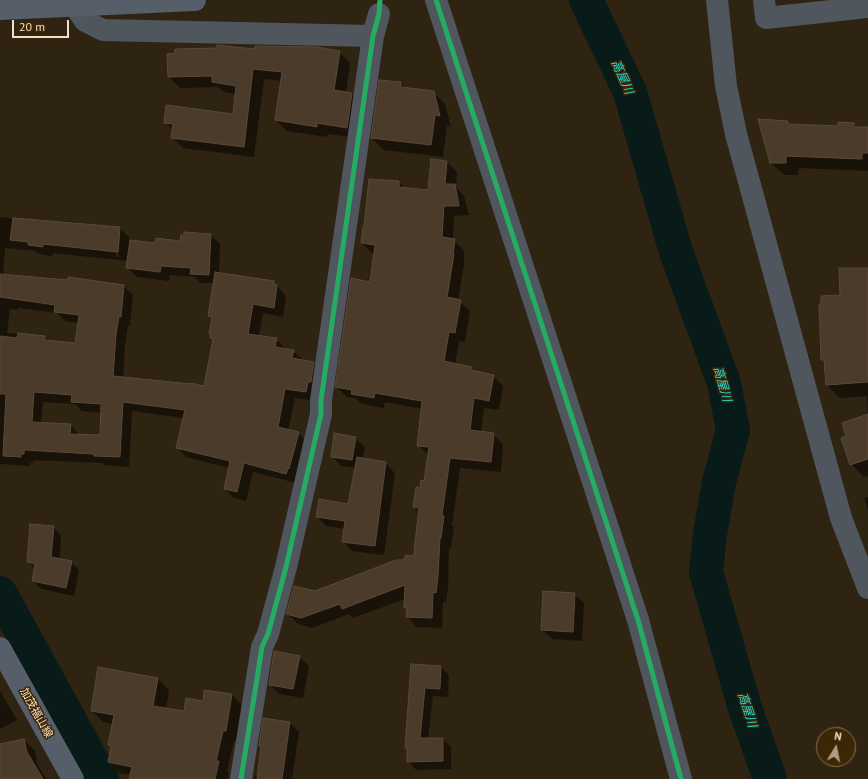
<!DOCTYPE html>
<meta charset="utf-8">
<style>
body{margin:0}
#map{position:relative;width:868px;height:779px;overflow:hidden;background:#2f2312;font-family:"PT Sans",sans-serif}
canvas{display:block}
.north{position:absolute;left:816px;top:727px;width:40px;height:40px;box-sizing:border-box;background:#3b2606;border:1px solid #857051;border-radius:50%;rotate:10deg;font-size:11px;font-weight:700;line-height:16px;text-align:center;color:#f5dec1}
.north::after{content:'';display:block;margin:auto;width:14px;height:18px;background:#b09d84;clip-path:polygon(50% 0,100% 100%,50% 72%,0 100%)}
.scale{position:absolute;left:12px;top:20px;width:57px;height:18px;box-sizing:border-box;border:2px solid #f5dec1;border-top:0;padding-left:5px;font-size:12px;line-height:14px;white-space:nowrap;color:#f5dec1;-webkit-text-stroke:3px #3b2606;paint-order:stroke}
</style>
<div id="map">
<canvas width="868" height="779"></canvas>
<div class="north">N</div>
<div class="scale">20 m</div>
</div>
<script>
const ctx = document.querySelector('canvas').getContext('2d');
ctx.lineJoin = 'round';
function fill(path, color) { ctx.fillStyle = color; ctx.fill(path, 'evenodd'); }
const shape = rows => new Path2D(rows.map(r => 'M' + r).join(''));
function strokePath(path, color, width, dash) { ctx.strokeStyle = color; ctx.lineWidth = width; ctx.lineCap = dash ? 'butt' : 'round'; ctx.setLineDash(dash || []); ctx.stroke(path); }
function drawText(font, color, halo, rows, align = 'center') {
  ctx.font = font + ' "PT Sans","Noto Sans JP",sans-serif'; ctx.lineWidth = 3; ctx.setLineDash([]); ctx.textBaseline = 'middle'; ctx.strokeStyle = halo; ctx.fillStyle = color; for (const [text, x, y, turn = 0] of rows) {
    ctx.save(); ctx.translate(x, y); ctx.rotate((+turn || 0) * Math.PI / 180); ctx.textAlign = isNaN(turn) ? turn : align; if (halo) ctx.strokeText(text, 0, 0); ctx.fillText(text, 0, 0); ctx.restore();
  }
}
fill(shape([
 [255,50,339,52,350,63,346,93,352,94,363,105,358,138,328,134,327,137,287,131,276,120,282,81,264,79,254,157,183,148,172,137,173,130,165,122,234,115,236,94,224,92,218,87,180,88,169,77],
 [401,83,406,88,433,92,445,104,451,127,447,126,443,157,384,150,372,138],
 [787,122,791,125,839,127,853,124,858,128,868,128,868,171,799,168,798,175,784,175,771,163],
 [447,162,457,172,456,187,464,196,469,215,454,216,453,240,464,250,464,265,458,300,470,311,465,342,459,341,455,365,472,368,476,373,493,376,503,386,499,410,484,408,481,432,493,434,503,444,501,472,460,468,452,525,454,527,451,548,449,548,448,587,446,602,443,602,442,628,417,627,407,617,405,599,353,618,349,614,312,628,298,624,288,614,315,592,403,561,414,557,417,553,415,551,419,513,414,507,425,482,428,455,418,445,422,409,385,402,384,408,362,404,357,399,347,397,337,387,371,283,375,254,372,253,362,243,399,182,405,189,428,191],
 [0,217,70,225,70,222,120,228,129,237,129,241,156,244,181,242,185,233,211,235,220,244,219,274,274,282,286,296,283,317,263,313,259,336,276,339,286,349,293,351,303,360,313,363,323,373,316,401,295,398,288,431,298,433,308,443,296,483,253,472,246,501,234,498,225,489,229,468,186,457,177,447,184,418,132,411,129,467,104,465,102,463,33,460,33,463,30,463,30,466,0,464],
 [118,235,120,235,118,257,116,257],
 [5,248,35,251,38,254,52,256,53,253,128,261,127,267,137,277,169,281,170,275,195,277,201,283,214,283,210,316,212,319,210,333,213,340,205,387,123,378,125,345,128,326,130,326,133,295,123,286,3,274],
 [18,308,57,313,65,321,79,323,76,344,50,342,45,336,7,333,10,309,18,310],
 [43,402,75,404,82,411,102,413,101,436,80,436,70,424,41,423],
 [868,268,868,414,867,396,840,398,827,385,825,362,822,359,841,296],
 [868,415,868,476,864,477,851,464,848,436],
 [355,438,365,447,363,459,385,463,395,473,384,555,352,551,343,541,345,529,326,526,317,516,349,505,356,468,341,466,332,456],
 [868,497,868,510,864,498],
 [53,527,61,535,60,559,71,562,79,570,74,596,41,589,33,581,35,569,28,562],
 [574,594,584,603,582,641,552,639,542,630],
 [299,657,309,666,303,698,279,694,270,685],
 [412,665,441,667,449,675,448,697,433,696,428,739,443,739,451,747,451,769,416,770,408,761,408,750,406,747],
 [158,679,169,690,166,709,185,712,203,702,232,695,243,706,237,742,234,741,227,771,229,773,228,779,131,779,132,775,120,773,109,762,112,748,109,745,113,724,103,722,92,711],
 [0,691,17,720,0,729],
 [290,723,299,732,292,779,294,779,254,779,255,775,259,776,262,748,260,746],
 [24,740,35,751,37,764,46,779,0,779,0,751]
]), '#0007');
strokePath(shape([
 [586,0,630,92,676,252,724,383,733,430,719,482,710,534,706,572,744,705,770,779],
 [0,593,102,779]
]), '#091b19', 34);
const building = shape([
 [217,45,254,49,255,46,317,47,340,51,334,90,352,93,347,128,317,123,317,127,275,120,282,72,253,69,244,147,171,138,173,124,164,123,166,105,233,114,236,86,212,82,212,76,168,77,167,54,175,53,175,49,217,48,217,45],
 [379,80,401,82,401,87,434,91,440,116,435,115,431,145,371,138,379,80],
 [758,119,788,121,788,124,838,126,838,122,854,123,854,127,868,127,868,153,862,153,862,159,786,156,786,163,770,163,758,119],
 [431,159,447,161,445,184,455,184,459,206,444,206,442,237,455,239,453,254,454,254,447,297,461,300,455,333,449,332,444,361,472,367,471,370,494,375,489,401,474,398,470,430,494,433,491,462,450,458,442,515,444,516,441,538,440,538,438,576,436,593,433,592,432,618,406,617,407,608,404,608,405,585,342,609,340,604,301,618,286,614,294,586,315,591,396,560,403,560,406,555,413,556,414,553,417,552,414,551,419,508,413,507,416,487,420,488,421,480,424,481,429,447,417,446,422,401,375,393,374,398,351,394,352,390,335,387,351,278,370,282,375,245,361,243,363,227,364,227,369,179,399,181,399,187,428,190,431,159],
 [13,218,120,227,118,252,43,244,43,247,28,245,28,242,10,240,13,218],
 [184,232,211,234,209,275,190,274,191,268,161,266,160,272,126,268,130,240,155,243,156,238,180,241,181,235,184,235,184,232],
 [839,268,868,268,868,382,826,385,824,360,821,360,819,304,821,304,821,296,840,295,839,268],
 [215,272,274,281,274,284,277,285,274,308,253,304,248,334,277,338,275,347,294,350,292,358,314,362,311,382,308,382,306,392,285,389,278,427,299,432,289,469,288,468,286,474,244,463,237,492,224,489,230,461,176,448,185,410,123,402,120,457,94,456,94,454,24,450,24,454,21,454,21,457,3,456,6,394,0,394,0,336,17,338,18,333,45,336,45,340,75,343,79,315,54,312,55,305,0,297,0,274,68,280,68,277,124,285,121,317,119,316,116,335,113,376,191,384,191,383,204,386,213,339,210,338,211,334,209,334,212,317,208,316,215,272],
 [34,392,72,395,71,402,101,404,100,435,70,434,71,424,32,422,34,392],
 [868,414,868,459,850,465,841,438,846,436,842,423,868,414],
 [334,433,356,437,352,460,331,457,334,433],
 [357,457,386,462,375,546,342,542,345,521,316,517,319,499,348,504,357,457],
 [30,524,54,526,51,557,72,561,66,588,32,581,35,564,27,562,30,524],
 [543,591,575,593,573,632,541,630,543,591],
 [274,651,300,656,293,689,269,685,274,651],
 [411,664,441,666,440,689,425,688,420,738,443,738,443,761,407,762,407,748,405,748,411,664],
 [98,667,158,678,153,706,184,711,186,698,203,701,204,690,232,694,226,731,223,731,216,761,219,761,215,779,129,779,132,767,108,762,111,746,108,745,114,715,91,711,98,667],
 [263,718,290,722,282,779,257,779,261,746,259,746,263,718],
 [24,739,27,752,43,779,0,779,0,744,24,739]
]);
fill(building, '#4b3b2a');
strokePath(building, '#5a4939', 1);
strokePath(shape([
 [79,0,75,6,85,21,103,30,373,36],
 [436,0,638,620,681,779],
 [717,0,726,86,736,134,841,518,868,588],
 [764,0,766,18,868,7],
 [241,779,262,647,268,634,286,567,321,414,321,400,373,36,379,14]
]), '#4f565d', 22);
strokePath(shape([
 [0,9,195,0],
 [0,648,73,779]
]), '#565f69', 22);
strokePath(shape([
 [436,0,638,620,681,779],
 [241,779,262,647,268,634,286,567,321,414,321,400,373,36,379,14,380,0]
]), '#26ab63', 5);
drawText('11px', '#f5dec1', '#3b2606', [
 ["加茂福山線",36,713,61]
]);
drawText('italic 12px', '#21dedb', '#3b2606', [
 ["高屋川",622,77,66],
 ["高屋川",722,384,74],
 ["高屋川",747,710,72]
]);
</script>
